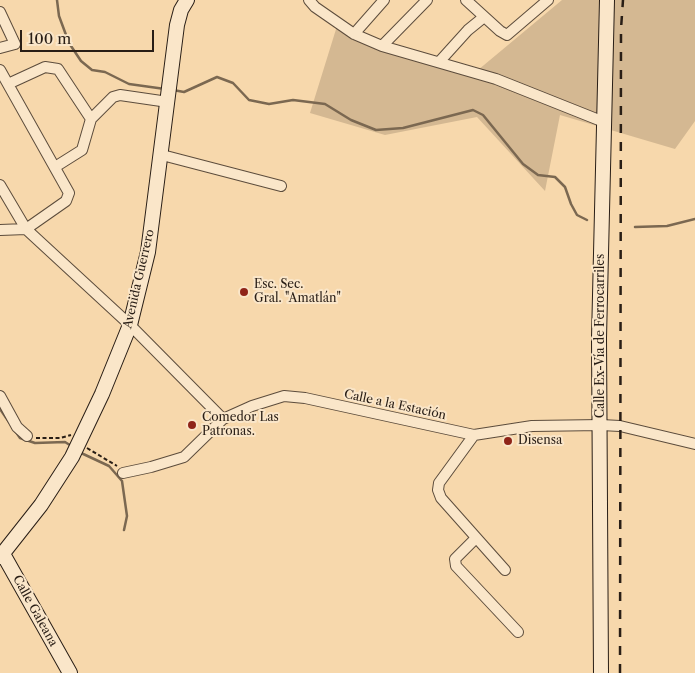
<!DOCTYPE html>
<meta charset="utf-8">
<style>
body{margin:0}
#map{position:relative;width:695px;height:673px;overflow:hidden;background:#f7d8ac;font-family:"Libre Caslon Text",serif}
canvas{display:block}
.scale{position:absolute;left:20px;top:30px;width:134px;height:22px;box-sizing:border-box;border:2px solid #291e16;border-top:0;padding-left:6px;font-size:15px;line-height:18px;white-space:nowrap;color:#291e16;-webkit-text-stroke:4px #fae6c9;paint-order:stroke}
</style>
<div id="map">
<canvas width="695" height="673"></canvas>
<div class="scale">100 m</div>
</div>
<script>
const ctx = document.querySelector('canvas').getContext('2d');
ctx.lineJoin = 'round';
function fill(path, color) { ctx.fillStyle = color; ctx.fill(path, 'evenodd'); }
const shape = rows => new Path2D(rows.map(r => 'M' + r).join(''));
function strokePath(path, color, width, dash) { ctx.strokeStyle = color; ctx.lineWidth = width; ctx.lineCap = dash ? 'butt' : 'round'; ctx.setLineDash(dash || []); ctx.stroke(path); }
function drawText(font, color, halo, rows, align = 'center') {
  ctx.font = font + ' "Libre Caslon Text",serif'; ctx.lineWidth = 4; ctx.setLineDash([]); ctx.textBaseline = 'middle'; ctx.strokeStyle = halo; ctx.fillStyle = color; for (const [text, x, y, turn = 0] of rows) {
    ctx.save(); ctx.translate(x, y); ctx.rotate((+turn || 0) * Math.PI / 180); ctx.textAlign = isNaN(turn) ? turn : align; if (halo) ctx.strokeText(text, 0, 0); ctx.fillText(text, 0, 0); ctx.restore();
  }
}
fill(shape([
 [562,0,695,0,695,121,675,149,560,115,545,191,477,117,385,135,310,113,337,26,478,70]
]), '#d4b892');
strokePath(shape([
 [57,0,59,16,69,43,81,61,92,70,105,72,129,84,165,89],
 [173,90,184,92,217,77,233,83,249,100,269,104,293,100,325,104,351,120,376,130,403,128,473,110,483,115,523,164,538,175,555,177,565,187,571,204,577,215,587,220],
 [635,227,667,226,695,219],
 [0,409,20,438,35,443,65,442,73,447],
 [79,452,109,466,122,481,127,516,124,530]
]), '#7b6851', 2.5);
const street = shape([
 [309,0,315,7,354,34,382,46,496,79,604,122],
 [466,0,500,31,507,35,548,0],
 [0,12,15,44,0,48],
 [354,34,384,0],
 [382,46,427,0],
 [440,61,468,30,484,17],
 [0,70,69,193,66,201,26,229,0,230],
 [8,84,45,67,58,69,91,119],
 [162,155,281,186],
 [55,167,82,150,91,119,113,97,120,95,168,102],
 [0,185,26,229,130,325,223,419],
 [0,396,17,427,27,436],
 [474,435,439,483,438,490,441,498,505,570],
 [123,473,151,467,184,457,223,419,252,406,284,396,305,398,474,435,532,426,601,425,620,426,695,444],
 [476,538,455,559,456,566,518,632]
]);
const secondary = shape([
 [3,554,70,673],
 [0,557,41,505,72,457,102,394,130,325,148,252,177,25,181,10,187,0],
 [601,673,599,338,607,0]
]);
strokePath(street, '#5c4c3c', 12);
strokePath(secondary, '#291e16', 16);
strokePath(shape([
 [36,438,60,438,71,435],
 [87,448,117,466]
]), '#291e16', 2, [4, 2.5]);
strokePath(street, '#fae6c9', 10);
strokePath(secondary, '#fae6c9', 14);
strokePath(shape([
 [620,673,621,29,623,0]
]), '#291e16', 2.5, [9, 9]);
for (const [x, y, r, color] of [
 [244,292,5,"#8f2418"],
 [192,425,5,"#8f2418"],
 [508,441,5,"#8f2418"]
]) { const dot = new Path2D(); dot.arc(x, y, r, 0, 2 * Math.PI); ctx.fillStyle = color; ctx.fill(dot); strokePath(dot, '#fae6c9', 2); }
drawText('12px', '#291e16', '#fae6c9', [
 ["Avenida Guerrero",139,279,-77],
 ["Calle Ex-Vía de Ferrocarriles",601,336,-90],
 ["Calle a la Estación",395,405,12],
 ["Calle Galeana",35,611,61]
]);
drawText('12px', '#291e16', '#fae6c9', [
 ["Esc. Sec.",254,285],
 ["Gral. \"Amatlán\"",254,299],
 ["Comedor Las",202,418],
 ["Patronas.",202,432],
 ["Disensa",518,441]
], 'left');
</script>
